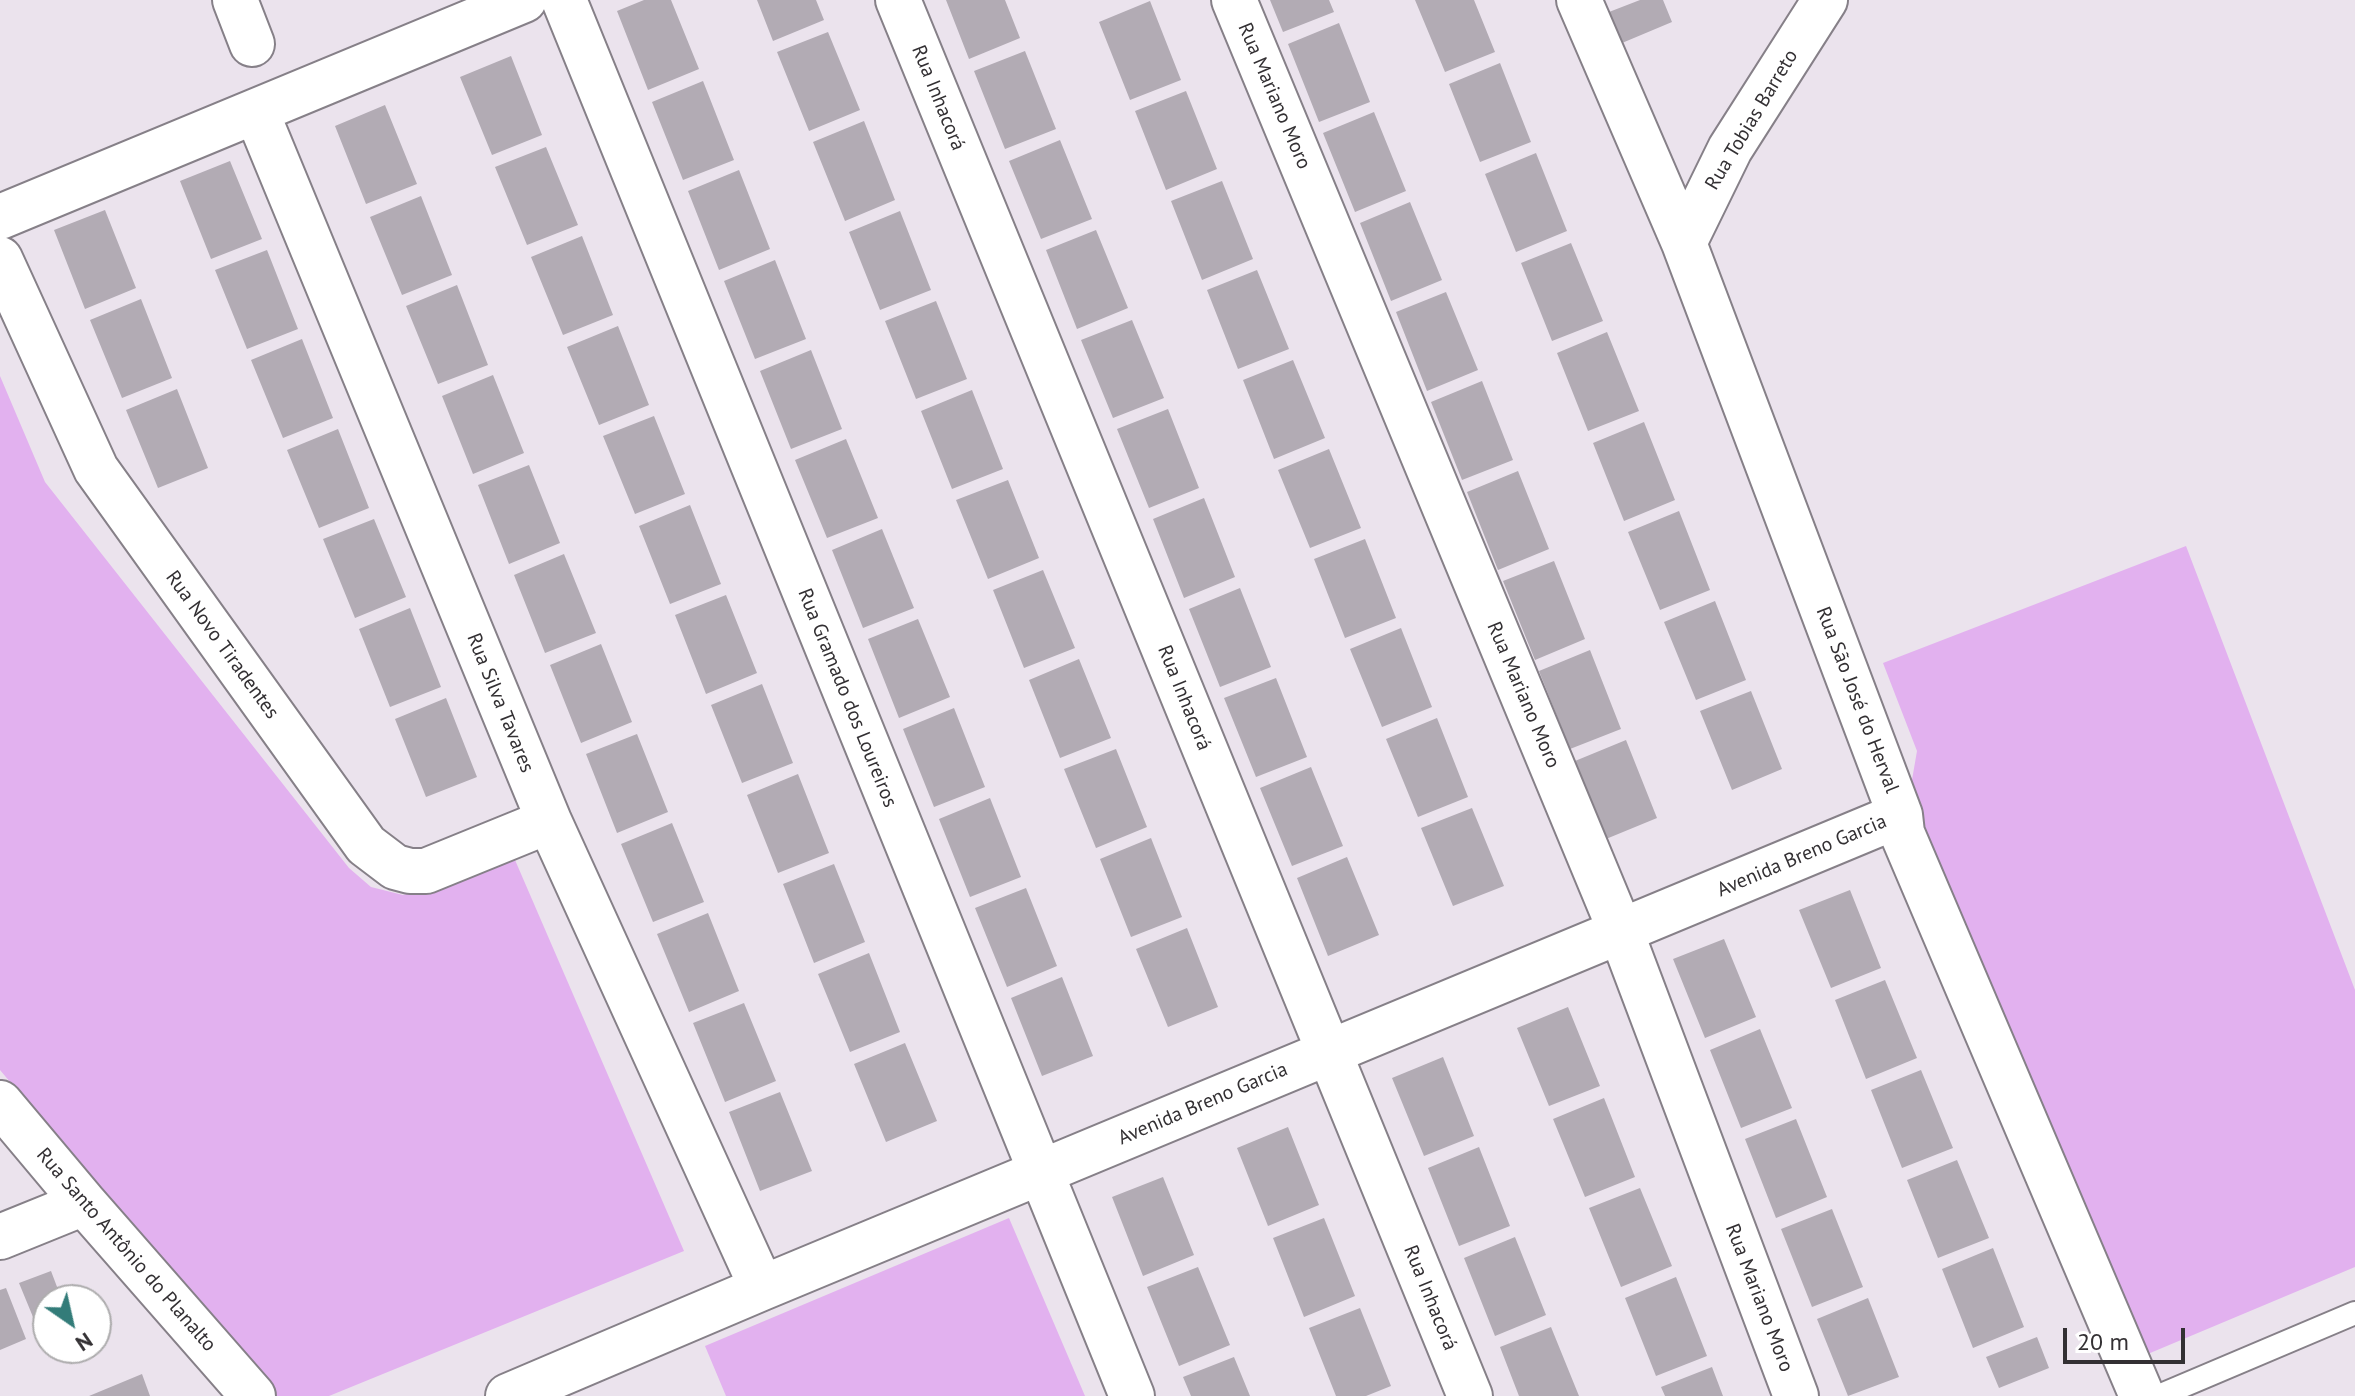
<!DOCTYPE html>
<meta charset="utf-8">
<style>
body{margin:0}
#map{position:relative;width:2355px;height:1396px;overflow:hidden;background:#ebe3ed;font-family:"PT Sans",sans-serif}
canvas{display:block}
.north{position:absolute;left:32px;top:1284px;width:80px;height:80px;box-sizing:border-box;background:#fff;border:2px solid #adacad;border-radius:50%;rotate:146deg;font-size:22px;font-weight:700;line-height:32px;text-align:center;color:#333033}
.north::after{content:'';display:block;margin:auto;width:28px;height:36px;background:#337c79;clip-path:polygon(50% 0,100% 100%,50% 72%,0 100%)}
.scale{position:absolute;left:2063px;top:1328px;width:122px;height:36px;box-sizing:border-box;border:4px solid #333033;border-top:0;padding-left:10px;font-size:24px;line-height:28px;white-space:nowrap;color:#333033;-webkit-text-stroke:6px #fff;paint-order:stroke}
</style>
<div id="map">
<canvas width="2355" height="1396"></canvas>
<div class="north">N</div>
<div class="scale">20 m</div>
</div>
<script>
const ctx = document.querySelector('canvas').getContext('2d');
ctx.lineJoin = 'round';
function fill(path, color) { ctx.fillStyle = color; ctx.fill(path, 'evenodd'); }
const shape = rows => new Path2D(rows.map(r => 'M' + r).join(''));
function strokePath(path, color, width, dash) { ctx.strokeStyle = color; ctx.lineWidth = width; ctx.lineCap = dash ? 'butt' : 'round'; ctx.setLineDash(dash || []); ctx.stroke(path); }
function drawText(font, color, halo, rows, align = 'center') {
  ctx.font = font + ' "PT Sans",sans-serif'; ctx.lineWidth = 6; ctx.setLineDash([]); ctx.textBaseline = 'middle'; ctx.strokeStyle = halo; ctx.fillStyle = color; for (const [text, x, y, turn = 0] of rows) {
    ctx.save(); ctx.translate(x, y); ctx.rotate((+turn || 0) * Math.PI / 180); ctx.textAlign = isNaN(turn) ? turn : align; if (halo) ctx.strokeText(text, 0, 0); ctx.fillText(text, 0, 0); ctx.restore();
  }
}
fill(shape([
 [0,376,45,482,349,868,371,887,403,895,515,860,684,1251,329,1396,275,1396,0,1070],
 [2186,546,2355,990,2355,1267,2143,1356,1908,803,1917,751,1883,663],
 [1009,1218,1085,1396,726,1396,705,1346]
]), '#e2b1ef');
fill(shape([
 [644,0,671,0,699,69,648,90,617,11],
 [757,0,816,0,824,20,773,41],
 [946,0,1005,0,1020,38,969,59],
 [1270,0,1329,0,1334,12,1283,32],
 [1415,0,1474,0,1495,52,1445,72],
 [1640,0,1663,0,1672,22,1622,43,1609,12],
 [1150,1,1181,80,1130,100,1099,22],
 [1339,23,1370,102,1319,122,1288,44],
 [828,32,860,110,809,131,777,52],
 [1025,51,1056,129,1005,149,974,71],
 [511,56,542,135,492,155,460,77],
 [1500,63,1531,142,1480,162,1449,84],
 [703,81,734,160,683,180,652,102],
 [1186,91,1217,169,1166,190,1135,111],
 [385,105,417,184,366,204,335,126],
 [1374,112,1406,191,1355,212,1323,133],
 [864,121,895,200,845,221,813,142],
 [1060,140,1092,219,1041,239,1009,161],
 [546,147,578,225,527,245,495,167],
 [1536,153,1567,231,1516,252,1485,174],
 [230,161,262,239,211,259,180,181],
 [739,170,770,249,719,270,688,191],
 [1222,181,1253,259,1202,280,1171,201],
 [421,196,452,275,402,295,370,217],
 [1410,202,1442,280,1391,301,1360,223],
 [105,210,136,288,85,309,54,230],
 [900,211,931,290,880,310,849,232],
 [1096,230,1128,308,1077,329,1046,250],
 [582,236,613,315,563,335,531,257],
 [1571,243,1603,321,1552,341,1521,263],
 [267,250,298,329,247,349,215,270],
 [775,260,806,339,755,359,724,281],
 [1257,270,1289,349,1238,369,1207,290],
 [457,285,488,365,438,384,406,306],
 [1446,292,1478,370,1427,391,1396,312],
 [141,299,172,378,122,398,90,320],
 [936,301,967,379,916,399,885,321],
 [1132,320,1164,398,1113,418,1081,340],
 [618,326,649,405,599,425,567,347],
 [1607,332,1639,411,1588,431,1557,353],
 [302,339,333,418,283,438,251,360],
 [811,350,842,429,791,449,760,371],
 [1293,360,1325,438,1274,459,1243,380],
 [493,375,524,453,473,474,442,396],
 [1482,381,1513,460,1462,480,1431,402],
 [177,389,208,468,158,488,126,410],
 [972,390,1003,469,952,489,921,411],
 [1168,409,1199,488,1149,508,1117,429],
 [654,416,685,494,635,514,603,436],
 [1644,422,1675,500,1624,521,1593,443],
 [338,429,369,508,319,528,287,450],
 [846,439,878,518,827,538,795,460],
 [1329,449,1361,528,1310,548,1278,470],
 [529,465,560,543,509,564,478,485],
 [1518,471,1549,549,1498,570,1467,492],
 [1008,480,1039,558,988,579,956,500],
 [1204,498,1235,577,1184,598,1153,519],
 [690,505,721,584,670,604,639,526],
 [1679,511,1710,590,1660,610,1628,532],
 [374,519,406,597,355,618,323,539],
 [882,529,914,608,863,628,832,550],
 [1365,539,1396,618,1345,638,1314,559],
 [564,554,596,633,545,653,514,575],
 [1554,561,1585,639,1535,660,1503,581],
 [1043,570,1075,648,1024,668,993,590],
 [1240,588,1271,667,1220,687,1189,609],
 [726,595,757,673,706,694,675,615],
 [1715,601,1746,680,1696,700,1664,622],
 [410,608,441,687,390,707,359,629],
 [918,619,950,697,899,718,868,639],
 [1401,628,1432,707,1382,727,1350,649],
 [601,644,632,722,581,743,550,665],
 [1590,650,1621,729,1570,749,1539,671],
 [1079,659,1111,738,1060,758,1029,680],
 [1276,678,1307,757,1256,777,1224,698],
 [762,684,793,763,742,783,711,705],
 [1751,691,1782,769,1732,790,1700,711],
 [446,698,477,777,426,797,395,719],
 [954,708,985,787,934,807,903,729],
 [1437,718,1468,797,1418,817,1386,739],
 [637,734,668,812,617,833,586,754],
 [1626,740,1657,818,1606,839,1575,761],
 [1116,749,1147,827,1096,848,1064,769],
 [1311,767,1343,846,1292,866,1260,788],
 [798,774,829,853,778,873,747,795],
 [990,798,1021,877,970,897,939,819],
 [1472,808,1504,886,1453,906,1421,828],
 [672,823,704,902,653,922,621,844],
 [1151,838,1182,917,1131,937,1100,859],
 [1347,857,1379,935,1328,956,1297,878],
 [834,864,865,942,814,963,783,884],
 [1026,888,1057,966,1007,987,975,908],
 [1850,890,1881,968,1831,988,1799,910],
 [708,913,739,991,689,1012,657,934],
 [1187,928,1218,1007,1168,1027,1136,949],
 [1724,939,1756,1017,1705,1038,1673,959],
 [869,953,900,1032,850,1052,818,974],
 [1062,977,1093,1056,1042,1076,1011,998],
 [1885,980,1917,1058,1866,1079,1835,1000],
 [744,1003,776,1081,725,1102,693,1023],
 [1568,1007,1600,1086,1549,1106,1517,1028],
 [1760,1029,1792,1108,1741,1128,1710,1050],
 [905,1043,937,1121,886,1142,854,1064],
 [1443,1057,1474,1136,1424,1156,1392,1078],
 [1921,1070,1953,1148,1902,1168,1871,1090],
 [780,1092,812,1171,760,1191,729,1112],
 [1604,1098,1635,1177,1585,1197,1553,1119],
 [1796,1119,1827,1197,1776,1218,1745,1139],
 [1288,1127,1319,1205,1268,1226,1237,1148],
 [1479,1147,1510,1226,1459,1246,1428,1168],
 [1957,1160,1989,1238,1938,1258,1907,1180],
 [1163,1177,1194,1255,1143,1276,1112,1197],
 [1640,1188,1672,1266,1621,1287,1589,1208],
 [1832,1209,1863,1287,1812,1307,1781,1229],
 [1324,1218,1355,1296,1304,1317,1273,1238],
 [1515,1237,1546,1315,1495,1336,1464,1258],
 [1993,1248,2024,1327,1973,1348,1942,1269],
 [1198,1267,1230,1345,1179,1366,1147,1287],
 [51,1271,62,1300,48,1300,48,1330,40,1334,19,1283],
 [1676,1277,1707,1356,1656,1376,1625,1298],
 [6,1288,26,1339,0,1350,0,1290],
 [1868,1298,1899,1377,1848,1396,1817,1319],
 [1360,1308,1391,1386,1366,1396,1336,1396,1309,1328],
 [1551,1327,1579,1396,1519,1396,1500,1347],
 [2037,1337,2049,1368,1999,1388,1986,1357],
 [1234,1357,1250,1396,1191,1396,1183,1377],
 [1712,1367,1723,1396,1665,1396,1661,1387],
 [142,1374,150,1396,89,1396]
]), '#b2abb4');
const lane = shape([
 [2159,1396,2355,1313]
]);
const street = shape([
 [235,0,252,44],
 [564,0,1132,1396],
 [898,0,1470,1396],
 [1234,0,1621,932,1796,1396],
 [1579,0,1684,243,1900,815,1902,833,2142,1396],
 [256,111,549,821,762,1288],
 [0,217,524,0],
 [1684,243,1730,149,1825,0],
 [0,259,96,469,366,845,395,867,410,871,426,871,549,821],
 [0,1103,84,1203,253,1396],
 [0,1237,84,1203],
 [508,1396,762,1288,1900,815]
]);
strokePath(lane, '#868088', 26);
strokePath(street, '#868088', 48);
strokePath(lane, '#fff', 22);
strokePath(street, '#fff', 44);
drawText('20px', '#333033', '#fff', [
 ["Rua Mariano Moro",1274,96,67],
 ["Rua Inhacorá",938,98,68],
 ["Rua Tobias Barreto",1752,120,-59],
 ["Rua Novo Tiradentes",222,645,54],
 ["Rua Mariano Moro",1523,695,67],
 ["Rua Gramado dos Loureiros",847,698,68],
 ["Rua Inhacorá",1184,698,68],
 ["Rua São José do Herval",1857,700,69],
 ["Rua Silva Tavares",500,703,68],
 ["Avenida Breno Garcia",1802,856,-23],
 ["Avenida Breno Garcia",1203,1104,-23],
 ["Rua Santo Antônio do Planalto",126,1250,49],
 ["Rua Inhacorá",1430,1298,68],
 ["Rua Mariano Moro",1759,1298,69]
]);
</script>
